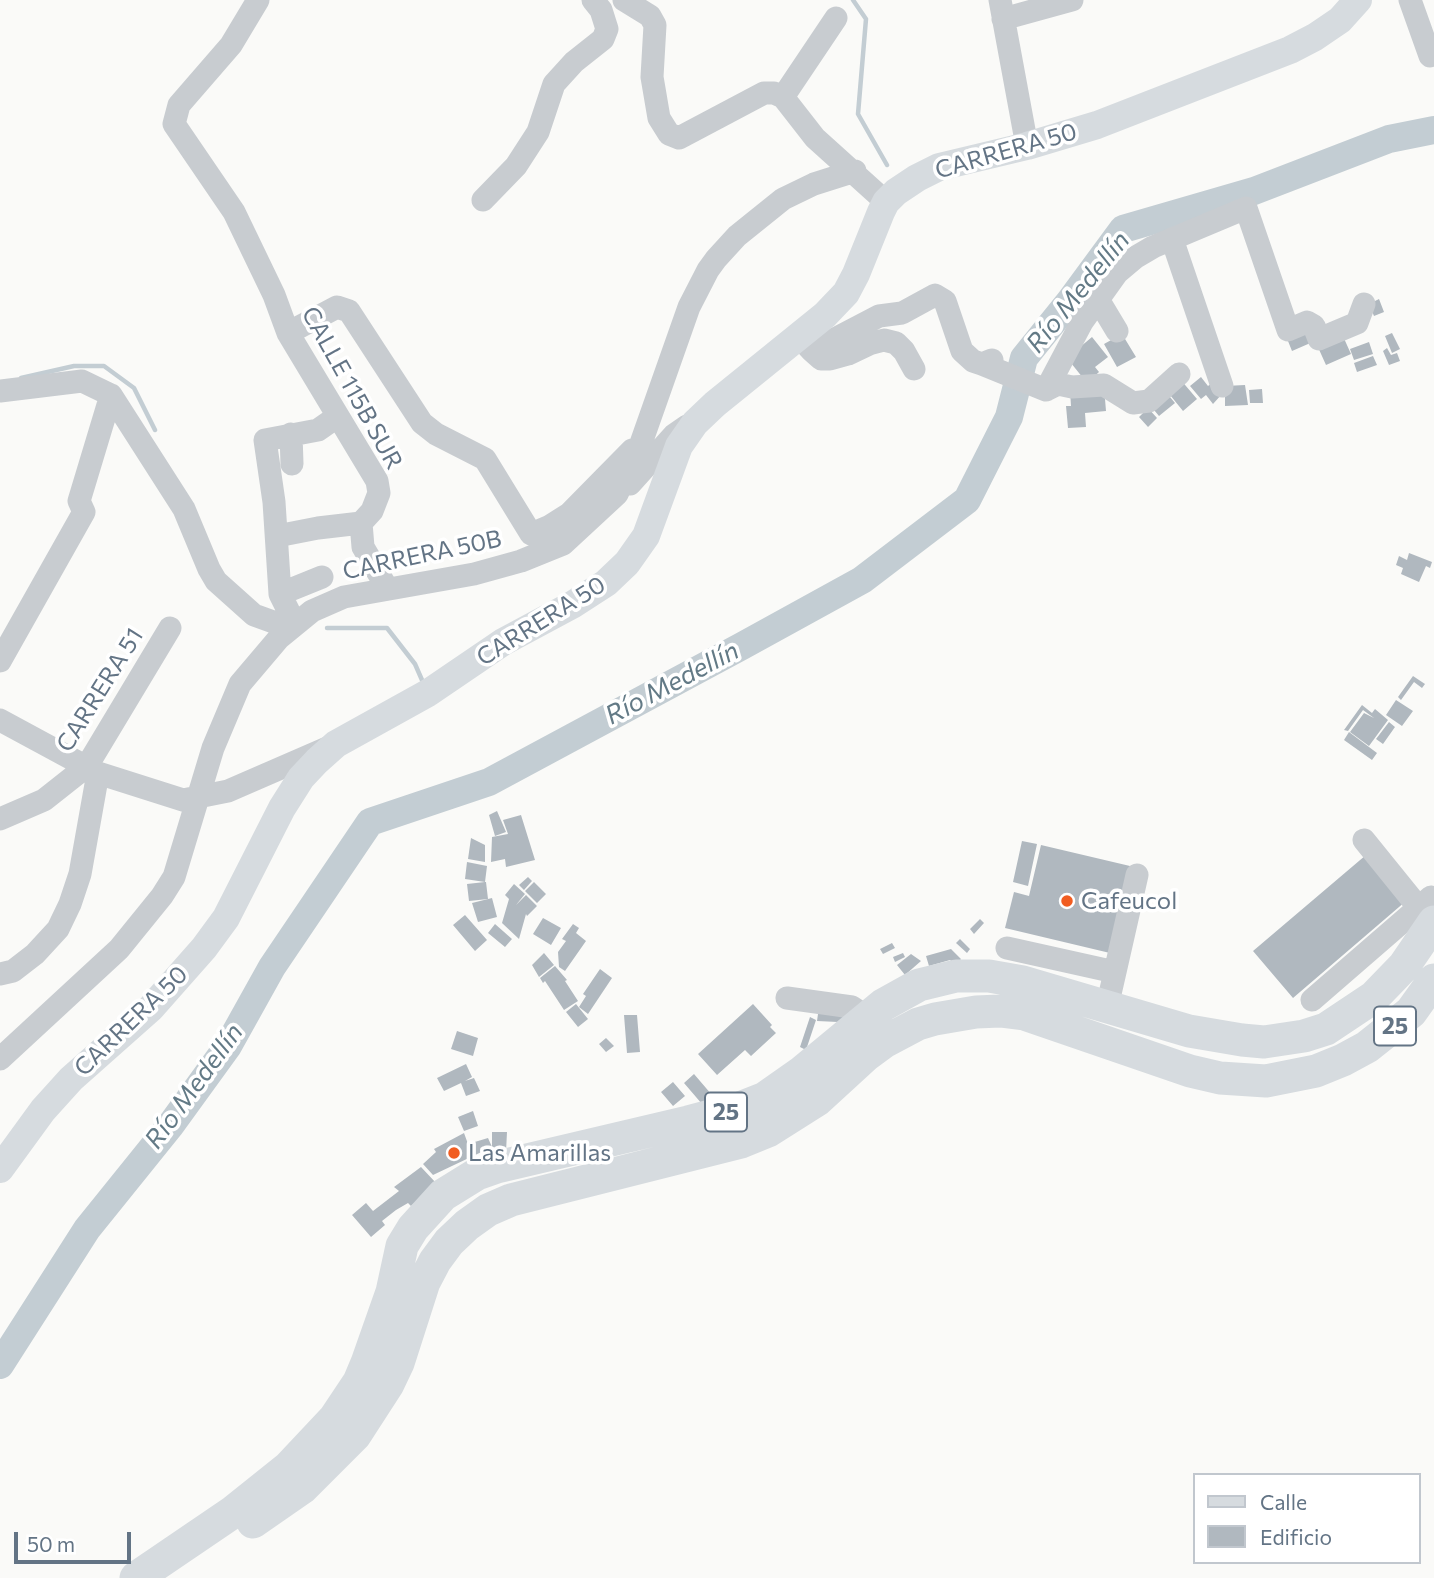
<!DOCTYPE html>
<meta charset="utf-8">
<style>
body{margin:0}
#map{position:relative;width:1434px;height:1578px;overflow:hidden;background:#fafaf8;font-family:Commissioner,sans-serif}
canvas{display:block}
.legend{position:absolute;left:1193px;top:1473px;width:228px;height:91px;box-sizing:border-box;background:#fff;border:2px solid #c1c7ce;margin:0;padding:9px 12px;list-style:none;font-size:21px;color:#637485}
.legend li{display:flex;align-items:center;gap:14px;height:35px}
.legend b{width:35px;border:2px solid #c1c7ce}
.scale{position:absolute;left:14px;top:1532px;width:117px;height:32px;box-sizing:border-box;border:4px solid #637485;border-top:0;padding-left:9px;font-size:21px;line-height:24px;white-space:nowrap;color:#637485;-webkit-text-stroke:5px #fff;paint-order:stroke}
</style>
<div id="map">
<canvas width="1434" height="1578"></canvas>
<ul class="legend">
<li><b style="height:9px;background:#d6dbdf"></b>Calle</li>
<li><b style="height:19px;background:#b0b8bf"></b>Edificio</li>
</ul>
<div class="scale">50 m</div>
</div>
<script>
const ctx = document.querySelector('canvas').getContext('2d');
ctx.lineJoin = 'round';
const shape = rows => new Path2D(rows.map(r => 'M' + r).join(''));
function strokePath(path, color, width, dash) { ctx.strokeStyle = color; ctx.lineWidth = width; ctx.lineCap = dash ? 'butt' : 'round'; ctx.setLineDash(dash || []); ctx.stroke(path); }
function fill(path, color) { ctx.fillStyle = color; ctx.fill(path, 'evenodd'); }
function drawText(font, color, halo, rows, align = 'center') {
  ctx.font = font + ' Commissioner,sans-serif'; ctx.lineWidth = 7; ctx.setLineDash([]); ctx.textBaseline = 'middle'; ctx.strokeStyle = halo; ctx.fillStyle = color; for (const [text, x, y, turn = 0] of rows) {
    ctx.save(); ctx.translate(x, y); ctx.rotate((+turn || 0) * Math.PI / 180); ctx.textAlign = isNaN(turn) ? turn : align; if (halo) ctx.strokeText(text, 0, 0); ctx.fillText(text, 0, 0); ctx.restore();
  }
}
strokePath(shape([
 [853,0,866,19,858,114,887,165],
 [21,378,74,366,104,366,134,388,155,430],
 [327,628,387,628,415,664,422,680]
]), '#c3cdd3', 4.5);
strokePath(shape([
 [0,1365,87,1229,170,1126,228,1046,272,967,370,822,489,782,742,646,862,580,967,500,1009,417,1024,358,1070,301,1123,229,1254,191,1389,139,1434,130]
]), '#c3cdd3', 28);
fill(shape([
 [1379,299,1384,312,1374,316,1369,304],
 [1308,326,1315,341,1292,351,1286,336],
 [1392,333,1400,349,1392,353,1385,336],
 [1122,334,1136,357,1117,367,1104,344],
 [1342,334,1351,354,1326,365,1317,345],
 [1092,337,1108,357,1095,367,1099,372,1087,383,1067,358],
 [1369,342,1373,354,1354,360,1350,349],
 [1387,348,1391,355,1397,353,1400,361,1389,365,1383,351],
 [1373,356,1377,365,1357,372,1354,363],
 [1201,377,1208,386,1213,382,1216,385,1211,389,1214,392,1222,394,1213,404,1206,395,1201,399,1190,386],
 [1180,379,1197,399,1183,411,1166,390],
 [1245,385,1248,405,1225,406,1225,386],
 [1104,387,1106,411,1085,413,1086,427,1068,428,1066,406,1071,406,1070,390],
 [1262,389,1263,403,1250,403,1249,390],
 [1165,391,1175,403,1159,416,1149,404],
 [1148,408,1157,418,1148,427,1139,417],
 [1409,553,1432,562,1430,568,1426,566,1419,582,1401,574,1403,568,1396,565,1399,556,1407,560],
 [1413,676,1425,684,1422,688,1414,682,1401,700,1398,697],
 [1396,700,1413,711,1402,726,1386,715],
 [1362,705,1372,713,1375,709,1388,720,1369,746,1350,732,1364,713,1374,718,1363,710,1348,731,1344,730],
 [1389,722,1395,727,1383,744,1376,739],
 [1349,732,1377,753,1372,760,1344,740],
 [497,811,506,832,495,836,489,815],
 [521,815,535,860,506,867,505,859,491,862,492,837,508,834,503,820],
 [471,838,485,845,485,862,468,859],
 [1022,841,1037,844,1028,886,1013,882],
 [1041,845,1130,866,1110,953,1005,928,1014,892,1029,896],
 [1366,855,1406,901,1293,998,1253,951],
 [467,862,487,866,485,882,486,882,488,899,492,898,497,917,478,922,472,903,488,899,469,901,467,884,485,882,465,879],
 [528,877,532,881,524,890,519,885],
 [534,882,546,894,537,903,525,891],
 [514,884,525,894,516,905,526,895,537,906,527,916,526,914,519,939,502,923,509,899,505,895],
 [465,915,487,940,475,951,453,925],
 [543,918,561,928,551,945,533,934],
 [980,919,984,923,974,934,970,929],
 [495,924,512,939,505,947,488,933],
 [573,924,579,928,576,933,586,941,565,971,559,967,558,952,566,941,562,939],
 [960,939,970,949,967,953,956,943],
 [892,943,895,948,883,954,880,949],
 [951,949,961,959,956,965,950,960,929,966,926,956],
 [544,953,554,965,539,977,532,965],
 [903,953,905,957,895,962,893,957],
 [911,954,921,961,905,975,897,965],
 [555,966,567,980,565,981,578,1001,564,1010,545,981,543,983,540,978],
 [600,969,612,978,588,1014,579,1007,586,996,583,994],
 [576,1004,588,1019,578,1027,566,1012],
 [753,1004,772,1025,770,1027,776,1033,751,1056,745,1050,717,1075,698,1054],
 [819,1007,851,1012,838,1022,817,1021],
 [624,1015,637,1015,640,1052,627,1053],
 [810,1017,816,1020,806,1050,800,1047],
 [457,1031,478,1038,473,1056,451,1049],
 [606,1038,614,1046,606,1052,599,1044],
 [466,1064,472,1077,465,1081,474,1078,480,1091,466,1096,461,1083,444,1091,437,1078],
 [694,1074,712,1095,702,1104,684,1083],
 [673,1082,685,1096,673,1106,661,1092],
 [473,1111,478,1126,464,1131,458,1117],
 [492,1132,507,1132,506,1152,492,1152],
 [464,1133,468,1144,488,1138,492,1147,433,1175,423,1164,436,1152,434,1149],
 [421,1167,437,1184,411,1206,408,1203,396,1210,382,1221,385,1225,371,1237,352,1215,366,1203,373,1211,399,1191,394,1187]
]), '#b0b8bf');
strokePath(shape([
 [258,0,231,45,179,105,174,124,234,212,274,295,288,333,377,481,379,493,372,511,361,523,363,547,387,588],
 [624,0,650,16,655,25,652,77,659,118,669,134,679,138,764,93,774,93,783,97,815,138,886,202],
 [1000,0,1027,146],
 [1410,0,1430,56],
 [1003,19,1072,0],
 [783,97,836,18],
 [483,200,516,166,538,132,554,84,574,62,603,39,607,29,601,10,593,0],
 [1172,239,1222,386],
 [1096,301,1102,306,1117,331],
 [288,333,337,307,349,311,422,423,436,434,485,459,531,534,550,526,569,514,632,450],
 [799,337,812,351,879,316,902,313,935,295,945,301,962,351,973,361,982,364,992,360],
 [812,351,821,359,830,359,848,354,869,344,884,340,896,343,904,351,914,369],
 [982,364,1046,390],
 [1046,390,1082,322,1117,273,1136,257,1153,247,1246,208,1288,330,1307,322,1314,326,1319,339,1357,323,1364,304],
 [1046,390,1058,384,1072,387,1104,385,1133,403,1149,401,1179,374],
 [0,391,82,381,111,395,184,509,209,569,216,581,254,615,290,628],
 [291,434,292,464],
 [630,484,674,435,687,426],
 [277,536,318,528,361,523],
 [280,594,322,577],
 [295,624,280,594,274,502,265,440,318,430,338,416],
 [0,661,84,512,79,501,111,395],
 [0,720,98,773,183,800,228,791,327,748],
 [0,819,44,800,87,766,170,628],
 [1364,840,1419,908],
 [1007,948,1115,972,1107,1007],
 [1115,972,1137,875],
 [0,974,13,971,35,954,58,929,70,904,80,874,98,773],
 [787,998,852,1007,867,1017],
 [1312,1000,1431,897],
 [0,1059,119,949,162,896,174,877,213,748,240,684,279,638,312,611,344,597,474,574,521,561,563,544,617,494,640,446,689,307,708,270,716,259,737,236,783,199,814,184,855,171]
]), '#c8ccd0', 23);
strokePath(shape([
 [0,1169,43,1110,71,1079,151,1008,204,948,226,918,282,808,301,778,317,761,336,744,428,693,503,642,572,605,606,583,627,563,646,536,679,446,695,423,715,404,825,315,846,293,856,274,881,212,886,202,896,192,917,178,939,167,1027,146,1097,125,1290,50,1315,37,1340,20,1358,0]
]), '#d6dbdf', 28);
strokePath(shape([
 [253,1522,302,1488,355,1435,388,1384,398,1363,424,1282,435,1261,449,1242,467,1225,488,1210,511,1200,741,1142,768,1131,817,1100,865,1056,884,1042,918,1024,935,1019,976,1012,1000,1011,1024,1014,1190,1071,1220,1078,1266,1081,1316,1071,1343,1060,1367,1047,1411,1012,1434,980],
 [136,1578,233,1512,288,1468,335,1418,359,1382,367,1363,392,1292,402,1246,413,1228,443,1195,477,1174,497,1167,688,1122,737,1109,765,1098,802,1072,883,1005,919,985,956,976,989,976,1023,982,1189,1031,1242,1040,1264,1042,1304,1036,1326,1029,1374,997,1404,966,1434,922]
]), '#d6dbdf', 33);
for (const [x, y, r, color] of [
 [1067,901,7,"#f15d21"],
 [454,1153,7,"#f15d21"]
]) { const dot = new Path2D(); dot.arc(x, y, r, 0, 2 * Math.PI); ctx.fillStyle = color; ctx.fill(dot); strokePath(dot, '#fff', 2.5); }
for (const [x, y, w] of [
 [1395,1026,42],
 [726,1112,42]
]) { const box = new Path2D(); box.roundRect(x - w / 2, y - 19.5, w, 39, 5); ctx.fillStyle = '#fff'; ctx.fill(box); strokePath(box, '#637485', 2); }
drawText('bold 23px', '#637485', null, [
 ["25",1395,1026],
 ["25",726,1112]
]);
drawText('24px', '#637485', '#fff', [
 ["CARRERA 50",1006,151,-16],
 ["CALLE 115B SUR",352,388,61],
 ["CARRERA 50B",422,555,-12],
 ["CARRERA 50",541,621,-32],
 ["CARRERA 51",100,690,-58],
 ["CARRERA 50",131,1021,-44]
]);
drawText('24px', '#637485', '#fff', [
 ["Cafeucol",1081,901],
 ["Las Amarillas",468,1153]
], 'left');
drawText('italic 26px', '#637a86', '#fff', [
 ["Río Medellín",1078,292,-51],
 ["Río Medellín",672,683,-28],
 ["Río Medellín",194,1086,-54]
]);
</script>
